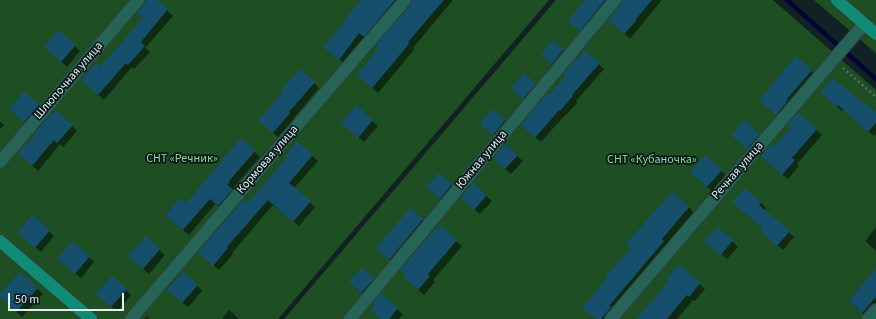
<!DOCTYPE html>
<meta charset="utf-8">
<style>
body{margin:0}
#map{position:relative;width:876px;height:319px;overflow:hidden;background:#122123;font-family:"Source Sans 3",sans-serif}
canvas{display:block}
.scale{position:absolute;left:8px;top:293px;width:116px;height:18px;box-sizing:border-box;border:2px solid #e7f0f1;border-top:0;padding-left:5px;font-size:12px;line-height:14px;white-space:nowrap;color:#e7f0f1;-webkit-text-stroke:3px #091819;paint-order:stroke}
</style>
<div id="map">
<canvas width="876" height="319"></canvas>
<div class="scale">50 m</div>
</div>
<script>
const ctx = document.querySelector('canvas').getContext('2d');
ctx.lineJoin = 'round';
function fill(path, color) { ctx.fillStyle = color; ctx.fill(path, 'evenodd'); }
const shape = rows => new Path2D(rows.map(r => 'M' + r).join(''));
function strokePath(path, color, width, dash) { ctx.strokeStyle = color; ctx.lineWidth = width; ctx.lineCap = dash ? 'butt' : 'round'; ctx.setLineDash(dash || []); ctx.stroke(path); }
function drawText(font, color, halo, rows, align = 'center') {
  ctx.font = font + ' "Source Sans 3",sans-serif'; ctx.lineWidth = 3.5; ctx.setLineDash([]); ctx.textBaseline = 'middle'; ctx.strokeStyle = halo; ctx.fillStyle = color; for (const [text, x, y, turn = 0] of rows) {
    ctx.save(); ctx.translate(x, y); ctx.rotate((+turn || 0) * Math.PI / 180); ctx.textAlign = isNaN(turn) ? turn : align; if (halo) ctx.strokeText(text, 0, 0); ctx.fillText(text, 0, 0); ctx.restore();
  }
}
fill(shape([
 [0,0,549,0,278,319,0,319],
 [556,0,773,0,876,90,876,319,284,319],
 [814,0,876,0,876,53,863,42]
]), '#1d4f23');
fill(shape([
 [148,0,156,0,173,16,145,48,150,52,134,69,132,67,104,100,82,80,100,68,144,19],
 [364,0,405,0,345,64,329,52],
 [413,0,453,0,413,48,414,50,378,93,363,80,412,5],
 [587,0,615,0,586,35,575,26],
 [629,0,662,0,630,39,615,25],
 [553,41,569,55,558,69,547,59],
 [75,46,80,51,67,67,45,47],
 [796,58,817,76,782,119,766,105],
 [599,64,604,69,576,101,578,102,566,115,565,115,541,142,528,131,549,97],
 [314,83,319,88,294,118,295,119,279,138,265,125],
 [535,84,540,90,529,103,517,93],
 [827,98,876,114,876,134,874,136,844,110,842,111],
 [38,105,44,111,30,127,16,114],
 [356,107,378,126,364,142,348,128],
 [493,110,510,126,499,140,487,129],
 [798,114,822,135,797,164,799,166,788,179,767,161,774,148,792,127],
 [0,121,4,125,0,129],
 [72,126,77,131,63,147,60,144,38,171,19,153],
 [759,135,764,140,753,153,738,140],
 [298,143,318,161,294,188,315,207,299,226,273,205,232,253,233,254,219,270,205,258,248,204,288,157],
 [254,151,260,157,234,187,235,188,232,191,237,195,224,211,215,204,189,235,172,221,186,204],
 [517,156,523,161,511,174,500,164],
 [705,156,727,176,713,192,697,178],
 [439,174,457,190,446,204,433,193],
 [473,184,492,201,480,214,467,203],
 [761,203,766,208,764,210,794,237,783,250,768,237,764,229,739,208],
 [689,207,694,213,666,245,610,319,596,319,589,313],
 [411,210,428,225,395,265,383,254],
 [876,227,876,251,865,241],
 [717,228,738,247,727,259,711,246],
 [49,231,54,236,41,252,24,238],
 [146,238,165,255,149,274,135,262],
 [456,241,462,246,433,280,435,282,424,295,410,283,407,275],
 [89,257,94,262,81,278,64,264],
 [679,266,705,289,695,301,693,300,677,319,638,319,670,280],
 [876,270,876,311,869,318,855,307],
 [20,273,43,294,22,317,0,295],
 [373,279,378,285,367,298,355,288],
 [197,285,202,291,188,307,174,295],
 [126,290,131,295,117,312,103,299],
 [381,295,403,314,399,319,382,319],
 [229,310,239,319,223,319,223,318],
 [147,316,150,319,144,319]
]), '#0007');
strokePath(shape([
 [787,0,876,79]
]), '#000535', 4.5);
fill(shape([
 [146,0,157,0,168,9,141,42,145,46,128,65,126,63,98,95,81,80,96,63,100,67,143,18,137,13,144,5],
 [361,0,395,0,364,37,359,33,339,60,323,47,345,21,344,20],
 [412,0,444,0,408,42,409,44,372,88,357,75,378,49,375,46,411,5],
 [585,0,605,0,580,31,568,21],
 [622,0,652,0,636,19,637,20,624,34,608,20,621,5],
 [58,30,76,45,61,62,44,47],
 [553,40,564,49,552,64,541,54],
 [585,51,600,63,572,95,573,96,560,111,559,110,535,138,521,125,535,109,534,109,547,94,549,95,566,76,563,74,576,59,577,60],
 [796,56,812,70,787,99,788,100,786,102,786,103,776,115,759,100],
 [300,69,315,82,289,112,290,113,273,133,258,120,284,91,282,89],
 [524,73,536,84,523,99,511,88],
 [833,78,864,104,865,103,876,113,876,123,868,132,838,105,837,107,820,92],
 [24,91,39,105,24,122,9,109],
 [356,105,373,120,358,138,341,123],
 [493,109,505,120,493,135,480,124],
 [55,110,73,125,57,143,54,140,32,166,18,153,37,133,36,132,50,114,51,115],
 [798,113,817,129,792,158,795,160,782,175,761,156,771,144,774,147,791,127,788,124],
 [744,120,760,134,747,149,731,135],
 [241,138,255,151,229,181,230,182,227,185,233,189,218,206,210,199,183,230,165,216,180,198,186,203,224,159,223,158],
 [297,141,313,155,289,183,311,201,293,222,268,200,227,247,228,248,213,266,198,253,244,199,248,203,287,157,285,156],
 [505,144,518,155,505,169,493,159],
 [705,155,722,170,707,187,690,172],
 [439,173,452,184,440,199,426,187],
 [473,183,487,195,474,210,461,198],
 [745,188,761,202,759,205,790,231,777,246,761,231,763,229,732,202],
 [672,192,689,207,662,239,664,241,609,306,611,307,601,319,596,319,582,308,607,278,606,276,631,248,626,244],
 [410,208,423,219,389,260,376,248],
 [32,215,50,230,35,248,17,233],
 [440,225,457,240,428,274,430,276,418,290,404,278,406,275,400,270,435,229,436,230],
 [717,227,733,240,721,255,704,241],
 [146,236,160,249,143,269,128,256],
 [72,241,90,256,75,274,57,259],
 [679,264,700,283,689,297,687,295,667,319,637,319,669,280,667,278],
 [362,268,374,279,361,293,349,282],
 [876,268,876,297,862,313,849,301],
 [20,272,38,288,16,312,0,296,0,293],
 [183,272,198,285,182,303,167,290],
 [112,276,127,289,111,307,96,294],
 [381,293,398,308,389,319,381,319,371,310,375,306,373,303]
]), '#154f6b');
const street = shape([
 [0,162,138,0],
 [131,319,405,0],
 [350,319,615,0],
 [611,319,864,24],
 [868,319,876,310]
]);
const secondary = shape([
 [837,0,876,34],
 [0,241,91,319]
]);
strokePath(street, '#303e40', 14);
strokePath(secondary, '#303e40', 14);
strokePath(shape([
 [843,68,876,97]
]), '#5c696b', 2.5, [2, 3]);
strokePath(street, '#256456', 12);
strokePath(secondary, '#108c75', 12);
drawText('12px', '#e7f0f1', '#091819', [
 ["Шлюпочная улица",69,81,-49],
 ["Кормовая улица",268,160,-49],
 ["Южная улица",482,160,-50],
 ["Речная улица",738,171,-49]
]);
drawText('12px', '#8dd992', '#091819', [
 ["СНТ «Речник»",182,159],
 ["СНТ «Кубаночка»",652,160]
]);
</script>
